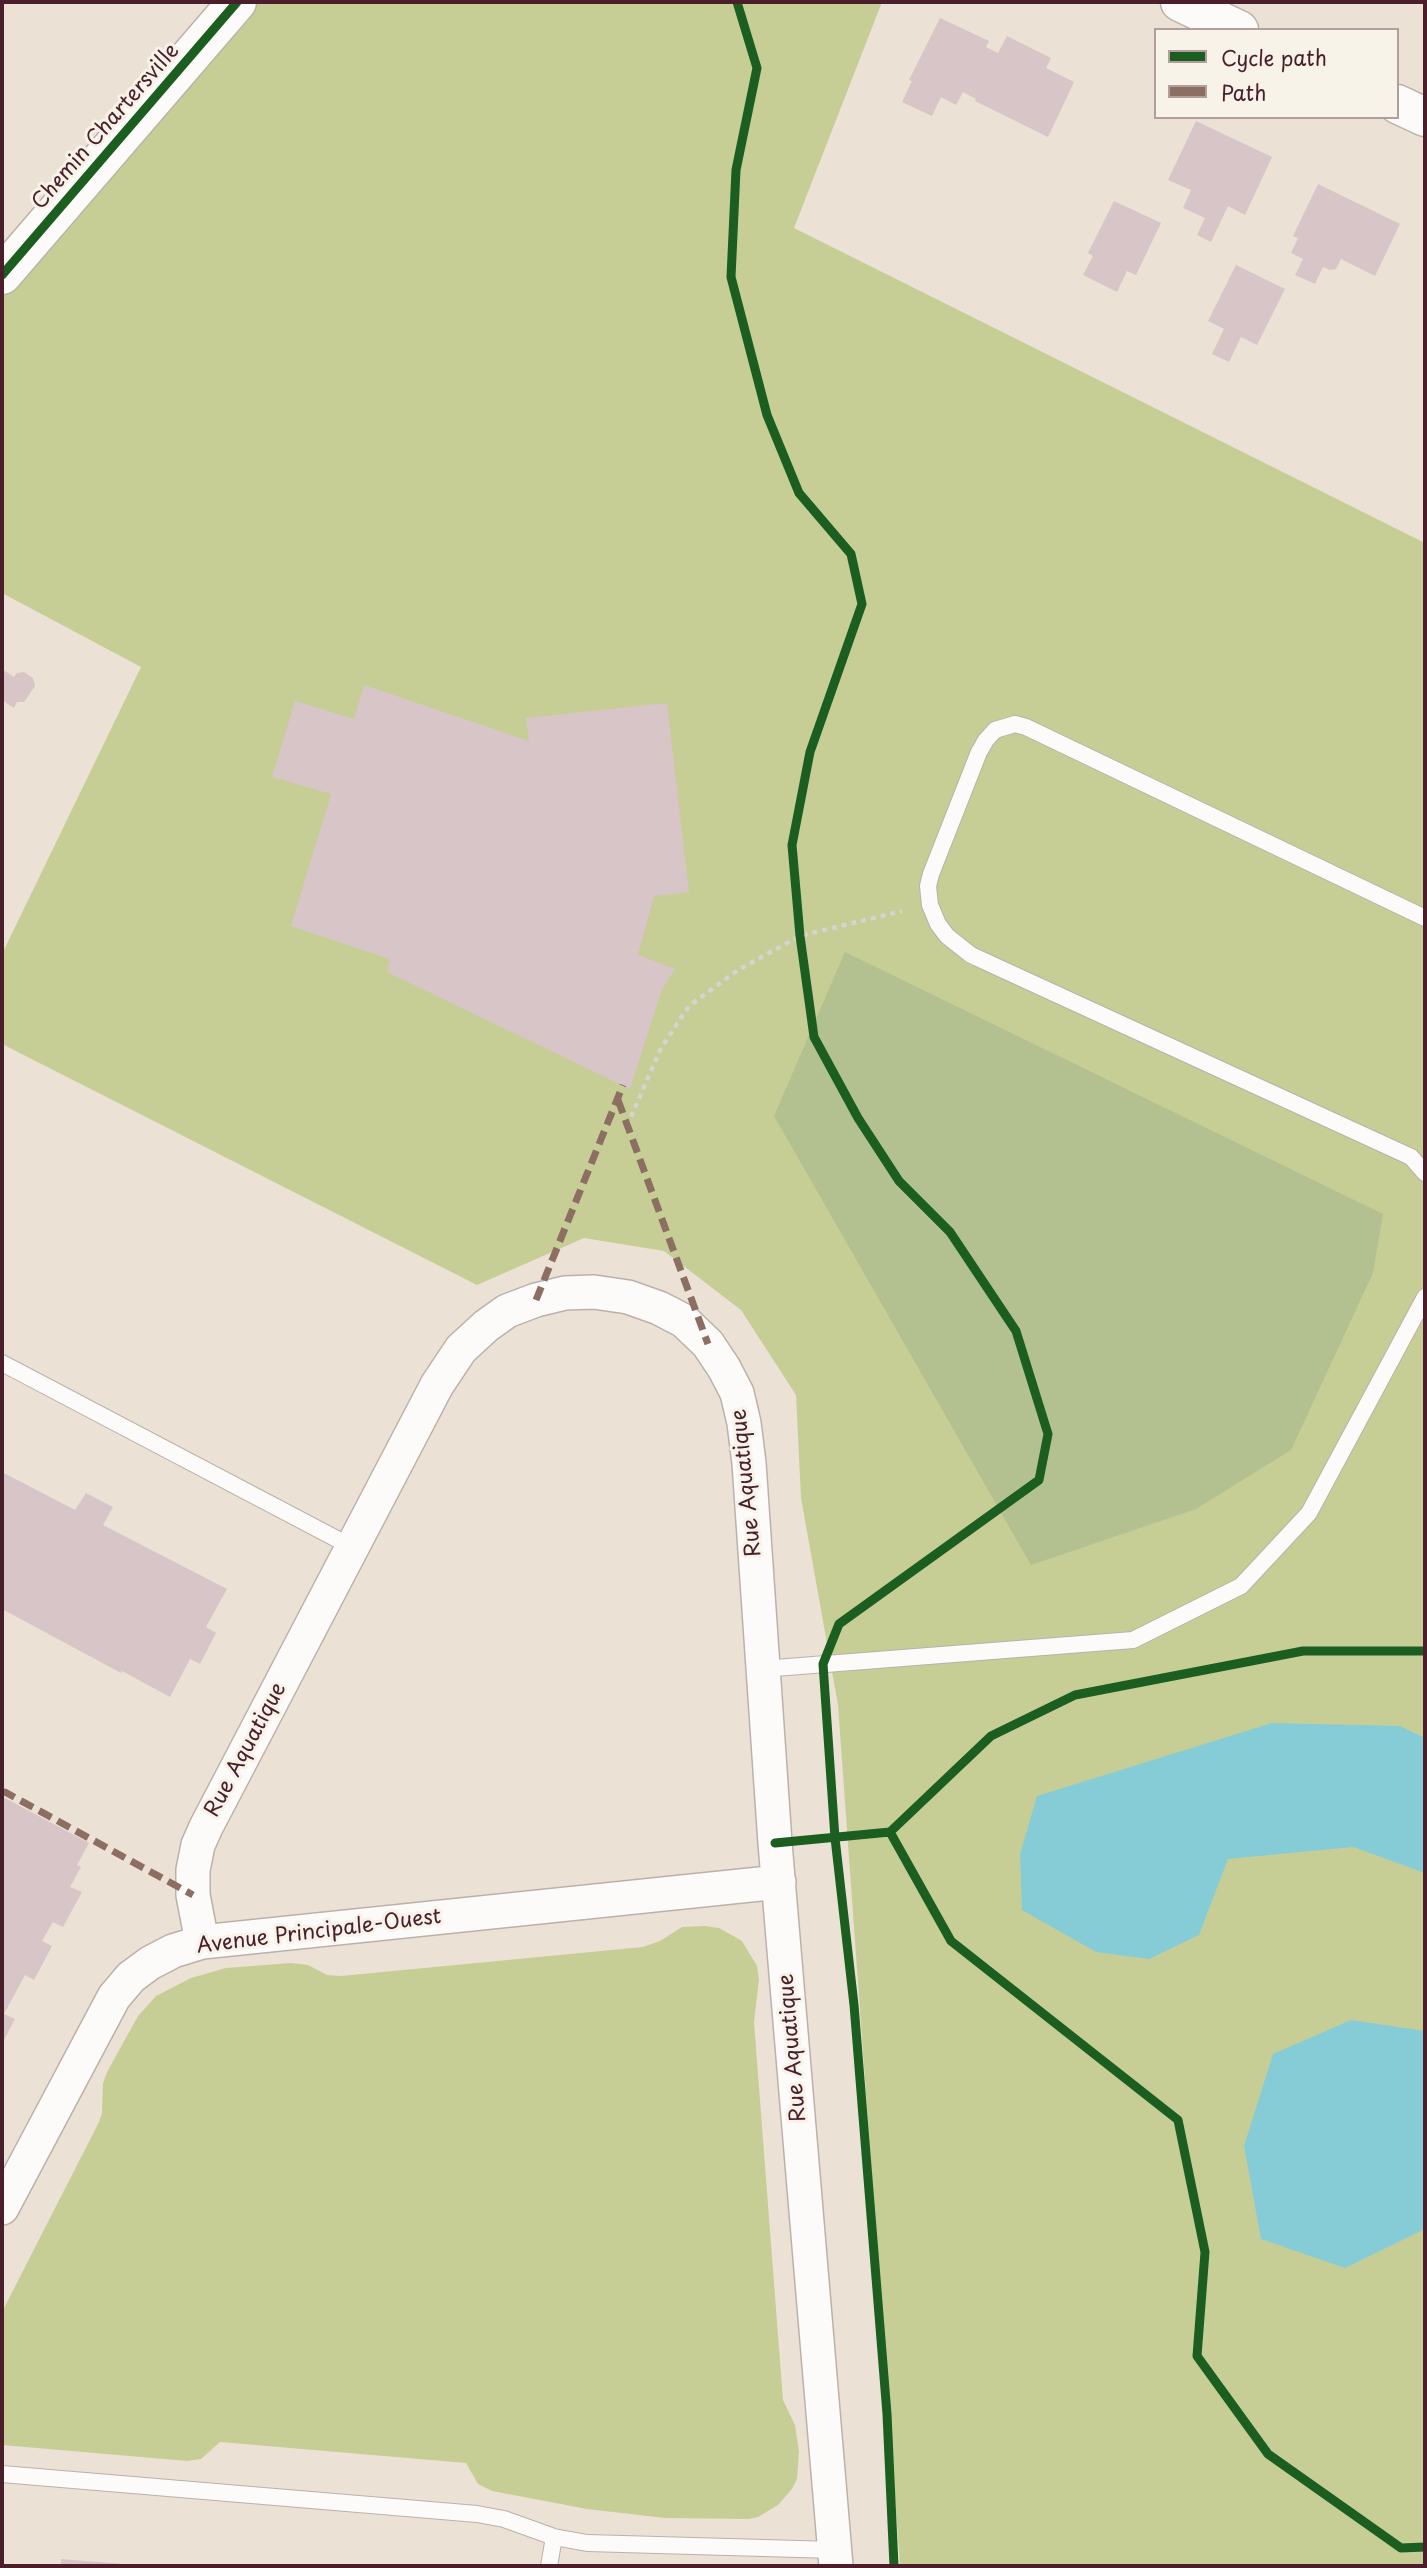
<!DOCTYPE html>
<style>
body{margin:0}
#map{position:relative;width:1427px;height:2568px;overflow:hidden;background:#ebe2d5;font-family:"Playpen Sans",sans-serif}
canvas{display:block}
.frame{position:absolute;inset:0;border:4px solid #4a1f2b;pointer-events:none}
.legend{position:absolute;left:1154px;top:28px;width:245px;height:91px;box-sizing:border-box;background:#f7f3e8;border:2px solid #b29e9c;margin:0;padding:9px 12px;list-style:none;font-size:21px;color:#4a1f2b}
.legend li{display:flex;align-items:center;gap:14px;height:35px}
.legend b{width:35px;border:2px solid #b29e9c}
</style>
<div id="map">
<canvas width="1427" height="2568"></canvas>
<div class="frame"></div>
<ul class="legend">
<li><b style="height:9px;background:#1b5e20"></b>Cycle path</li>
<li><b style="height:9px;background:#8d6e63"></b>Path</li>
</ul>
</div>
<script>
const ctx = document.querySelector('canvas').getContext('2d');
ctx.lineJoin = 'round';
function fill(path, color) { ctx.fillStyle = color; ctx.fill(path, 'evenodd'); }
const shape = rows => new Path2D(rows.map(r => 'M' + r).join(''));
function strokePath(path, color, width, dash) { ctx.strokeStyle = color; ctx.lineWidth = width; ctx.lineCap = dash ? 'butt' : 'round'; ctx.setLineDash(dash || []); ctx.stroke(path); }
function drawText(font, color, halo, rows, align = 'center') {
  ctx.font = font + ' "Playpen Sans",sans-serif'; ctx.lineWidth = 6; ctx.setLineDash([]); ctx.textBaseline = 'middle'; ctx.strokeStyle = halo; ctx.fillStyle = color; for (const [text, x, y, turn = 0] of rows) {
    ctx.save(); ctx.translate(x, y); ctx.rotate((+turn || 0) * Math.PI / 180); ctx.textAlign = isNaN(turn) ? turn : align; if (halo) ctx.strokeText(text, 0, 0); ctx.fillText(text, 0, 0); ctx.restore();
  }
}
fill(shape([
 [237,2,882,2,794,228,1425,543,1425,2566,900,2566,838,1705,801,1498,796,1395,741,1310,664,1251,584,1238,477,1285,2,1044,2,954,141,667,2,593,2,275],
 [705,1926,719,1928,742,1941,757,1966,759,1979,754,2022,783,2400,795,2425,799,2452,797,2479,792,2489,778,2505,758,2517,749,2519,665,2518,587,2509,492,2491,478,2484,466,2463,220,2442,201,2459,187,2461,2,2445,2,2312,99,2122,102,2113,103,2083,107,2072,138,2016,156,1996,191,1978,226,1968,291,1963,308,1965,327,1975,341,1976,643,1947,660,1941,682,1927]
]), '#c6ce96');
fill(shape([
 [845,952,1383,1214,1373,1273,1291,1450,1196,1509,1031,1565,774,1116]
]), '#b3c090');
fill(shape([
 [1272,1723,1400,1726,1425,1738,1425,1873,1353,1847,1228,1859,1199,1935,1149,1959,1096,1952,1022,1910,1020,1854,1037,1796],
 [1351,2020,1425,2031,1425,2229,1345,2268,1261,2239,1244,2146,1273,2054]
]), '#86ccd7');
fill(shape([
 [940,18,989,41,986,47,998,53,1007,36,1051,58,1046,68,1074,82,1048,137,975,101,976,99,963,92,956,105,941,97,932,116,902,102,912,81,909,80],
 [1196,121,1272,157,1245,215,1228,206,1211,242,1197,235,1205,218,1183,208,1191,190,1168,180],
 [1318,184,1400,224,1375,276,1341,259,1336,269,1330,270,1323,267,1315,284,1295,275,1303,259,1291,253,1298,238,1293,236],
 [1114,201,1161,223,1136,275,1127,271,1117,292,1083,275,1093,256,1088,253],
 [1236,265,1285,289,1257,345,1241,337,1229,362,1212,354,1224,329,1208,321],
 [2,669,14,677,17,673,24,672,33,678,35,686,24,702,17,702,14,708,2,700],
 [364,685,529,741,526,718,667,703,689,892,654,896,638,955,675,969,662,989,630,1089,387,972,390,959,291,926,331,794,272,777,295,701,354,719],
 [2,1472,75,1510,86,1493,113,1507,103,1525,227,1589,206,1627,216,1633,200,1664,190,1659,170,1697,122,1671,121,1673,2,1609],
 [3,1797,89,1843,77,1865,81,1867,70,1887,82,1892,63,1927,53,1922,42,1941,52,1946,34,1980,25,1975,4,2014,15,2019,2,2044],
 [61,2559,123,2564,123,2566,61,2566]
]), '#d7c5c8');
const service = shape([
 [1425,918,1026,727,1015,724,995,730,986,740,979,752,931,874,928,886,930,905,938,924,947,936,971,955,1411,1157,1425,1173],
 [2,1363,352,1547],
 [762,1669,1133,1640,1241,1586,1309,1513,1425,1297],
 [2,2474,477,2514,504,2519,554,2537,587,2543,834,2550],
 [549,2566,554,2537]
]);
const minor = shape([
 [202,1942,193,1895,193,1870,198,1845,206,1827,437,1385,461,1349,486,1326,507,1311,536,1300,565,1293,594,1292,628,1297,659,1308,684,1321,708,1344,724,1368,737,1393,744,1423,749,1463,775,1843,836,2566],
 [2,2208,114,1997,131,1977,150,1963,173,1951,202,1942,779,1882]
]);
const tertiary = shape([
 [1180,2,1239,30],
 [1397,104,1425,117],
 [2,275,237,2]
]);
strokePath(service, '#bbb1aa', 18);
strokePath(minor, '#bbb1aa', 36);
strokePath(tertiary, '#bbb1aa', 41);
strokePath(shape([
 [627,1126,661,1048,689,1006,738,970,800,936,902,911]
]), '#d7d3d0', 4.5, [5, 5]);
strokePath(service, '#fcfbf9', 16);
strokePath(minor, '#fcfbf9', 33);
strokePath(tertiary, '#fcfbf9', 38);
strokePath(shape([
 [618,1100,708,1344],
 [536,1300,623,1085],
 [2,1793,5,1792,193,1895]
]), '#8d6e63', 7, [14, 7]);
strokePath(shape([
 [737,2,757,68,736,170,731,277,767,415,799,493,851,554,862,604,810,752,792,845,800,936,814,1037,858,1118,899,1181,950,1232,1016,1331,1048,1434,1039,1480,839,1624,823,1664,835,1838,854,2005,887,2414,894,2566],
 [2,275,237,2],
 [1425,1651,1303,1651,1075,1695,991,1736,890,1832,951,1941,1178,2120,1205,2252,1197,2356,1268,2454,1401,2548,1425,2547],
 [775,1843,890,1832]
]), '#1b5e20', 9);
drawText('21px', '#4a1f2b', '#f7f3e8', [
 ["Chemin Chartersville",106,127,-49],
 ["Rue Aquatique",747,1483,-96],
 ["Rue Aquatique",246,1750,-62],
 ["Avenue Principale-Ouest",319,1932,-7],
 ["Rue Aquatique",793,2048,-95]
]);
</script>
